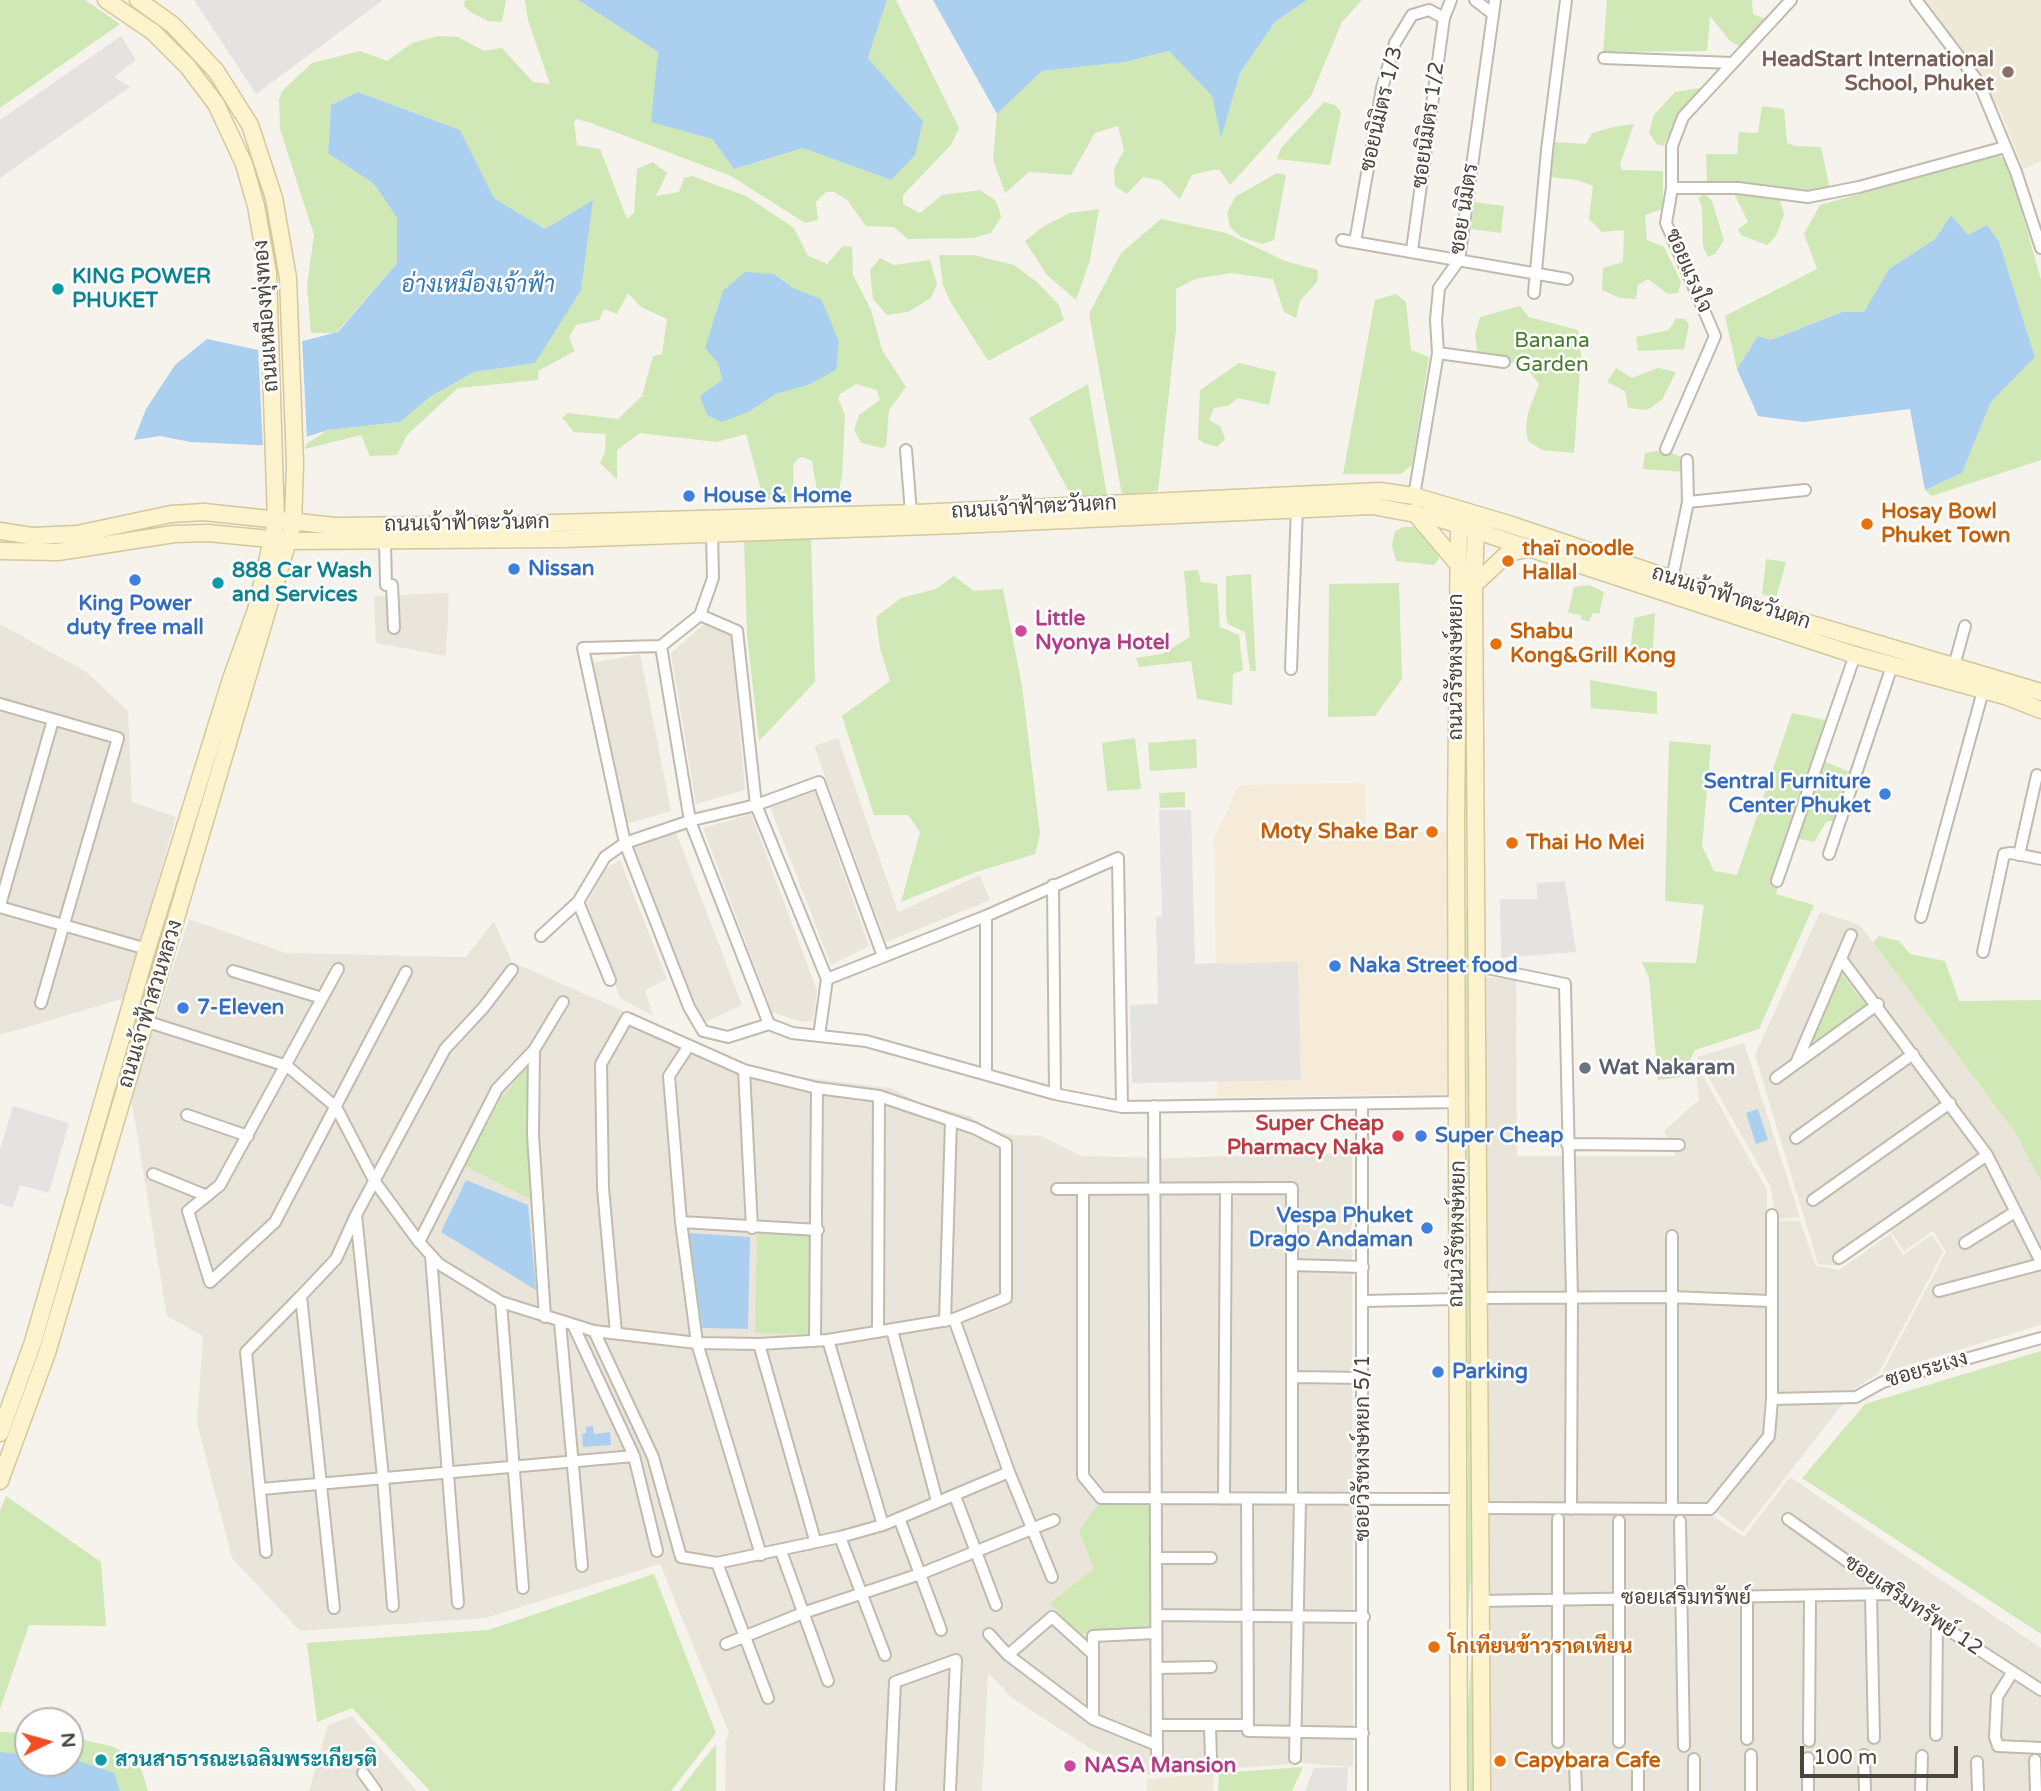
<!DOCTYPE html>
<meta charset="utf-8">
<style>
body{margin:0}
#map{position:relative;width:2041px;height:1791px;overflow:hidden;background:#f5f3ec;font-family:"Varela Round",sans-serif}
canvas{display:block}
.north{position:absolute;left:14px;top:1707px;width:70px;height:70px;box-sizing:border-box;background:#fff;border:2px solid #b7b4b0;border-radius:50%;rotate:85deg;font-size:19px;font-weight:700;line-height:28px;text-align:center;color:#4a4439}
.north::after{content:'';display:block;margin:auto;width:24px;height:32px;background:#f44d24;clip-path:polygon(50% 0,100% 100%,50% 72%,0 100%)}
.scale{position:absolute;left:1800px;top:1746px;width:158px;height:32px;box-sizing:border-box;border:4px solid #4a4439;border-top:0;padding-left:9px;font-size:21px;line-height:24px;white-space:nowrap;color:#4a4439;-webkit-text-stroke:5px #fff;paint-order:stroke}
</style>
<div id="map">
<canvas width="2041" height="1791"></canvas>
<div class="north">N</div>
<div class="scale">100 m</div>
</div>
<script>
const ctx = document.querySelector('canvas').getContext('2d');
ctx.lineJoin = 'round';
function fill(path, color) { ctx.fillStyle = color; ctx.fill(path, 'evenodd'); }
const shape = rows => new Path2D(rows.map(r => 'M' + r).join(''));
function strokePath(path, color, width, dash) { ctx.strokeStyle = color; ctx.lineWidth = width; ctx.lineCap = dash ? 'butt' : 'round'; ctx.setLineDash(dash || []); ctx.stroke(path); }
function drawText(font, color, halo, rows, align = 'center') {
  ctx.font = font + ' "Varela Round",Sarabun,sans-serif'; ctx.lineWidth = 5; ctx.setLineDash([]); ctx.textBaseline = 'middle'; ctx.strokeStyle = halo; ctx.fillStyle = color; for (const [text, x, y, turn = 0] of rows) {
    ctx.save(); ctx.translate(x, y); ctx.rotate((+turn || 0) * Math.PI / 180); ctx.textAlign = isNaN(turn) ? turn : align; if (halo) ctx.strokeText(text, 0, 0); ctx.fillText(text, 0, 0); ctx.restore();
  }
}
fill(shape([
 [449,593,446,656,376,643,374,596],
 [0,624,85,671,128,711,132,802,176,817,125,998,0,1035],
 [703,625,731,634,745,790,696,804,671,653],
 [640,654,671,811,626,824,592,663],
 [838,738,898,912,980,875,990,900,886,942,814,746],
 [815,791,869,946,831,965,770,807],
 [751,814,817,990,813,1021,802,1022,772,1012,703,828],
 [676,832,742,1005,706,1022,694,1005,632,847],
 [620,860,667,979,645,990,653,1016,620,998,587,903,606,869],
 [1820,912,1860,925,2016,1134,2041,1182,2041,1325,1882,1373,1946,1252,1933,1231,1904,1251,1890,1230,1838,1266,1818,1264,1755,1055],
 [189,919,286,953,466,957,494,921,512,962,746,1065,791,1076,891,1088,920,1103,970,1116,987,1128,1012,1135,1041,1136,1081,1156,1162,1158,1352,1153,1353,1767,1302,1763,1148,1775,1091,1749,1012,1698,988,1673,982,1791,725,1791,726,1741,729,1733,660,1564,485,1618,300,1631,232,1558,197,1423,203,1336,167,1316,131,1097],
 [1484,977,1516,980,1517,1156,1676,1156,1664,1131,1699,1100,1695,1062,1767,1190,1767,1221,1800,1221,1816,1266,1839,1270,1890,1234,1903,1255,1932,1235,1943,1252,1878,1374,1855,1388,1743,1532,1702,1502,1487,1504],
 [1744,1043,1800,1217,1775,1219,1771,1187,1697,1057],
 [1790,1477,2041,1648,2041,1791,1487,1791,1487,1513,1708,1513,1744,1537],
 [352,1716,417,1791,309,1791,328,1725]
]), '#e9e5da');
fill(shape([
 [1365,783,1366,833,1452,832,1455,1094,1218,1097,1214,839,1239,785]
]), '#f6ebd8');
fill(shape([
 [1925,0,2041,0,2041,161,2023,169,2001,112],
 [1214,1773,1213,1791,1147,1791,1147,1779]
]), '#eee8d6');
fill(shape([
 [0,0,85,0,120,24,0,108],
 [465,0,506,0,502,22,488,21,472,13,464,6],
 [525,0,578,0,658,52,652,122,712,139,734,169,803,148,891,180,923,121,868,58,887,0,896,0,959,128,951,145,903,195,903,204,920,213,942,195,980,190,995,200,999,209,1001,217,991,233,973,238,908,239,894,227,866,226,847,200,834,192,826,192,816,202,818,220,805,223,731,176,591,123,577,119,574,122,577,145,600,149,627,219,634,213,637,169,653,162,667,173,656,196,679,192,684,178,692,176,746,196,794,228,808,256,827,264,843,246,852,247,853,275,871,310,882,350,906,387,889,410,886,446,882,448,861,443,854,430,859,415,880,400,877,390,856,384,840,394,838,398,845,415,842,476,837,499,818,497,812,461,803,457,798,458,793,466,794,499,791,502,781,504,763,497,746,434,716,442,640,433,617,450,617,479,600,463,605,452,606,434,574,432,562,418,568,413,618,419,642,396,653,356,662,354,667,319,641,307,628,293,617,314,604,309,599,320,576,325,569,338,575,351,538,371,538,380,458,388,407,435,397,455,370,456,361,435,305,449,306,444,328,430,400,422,430,397,474,372,535,363,592,201,545,229,494,198,460,130,358,92,331,105,328,152,374,184,397,218,397,263,336,333,311,333,307,285,314,235,280,129,279,99,283,90,312,63,360,51,387,61,412,43,439,36,458,37,484,51,502,48,533,82,550,84,528,20],
 [774,274,793,288,820,299,839,341,808,385,776,394,750,411,722,380,718,363],
 [1307,0,1362,0,1342,22,1311,96,1230,185,1220,170,1213,170,1192,175,1180,199,1160,180,1143,177,1127,194,1115,186,1114,169,1124,150,1118,126,1095,133,1071,175,1029,172,1005,193,993,159,997,114,1042,71,1125,62,1169,51,1212,96,1221,136,1240,73,1275,22],
 [1607,0,1752,0,1753,14,1765,19,1741,47,1730,41,1710,16,1707,51,1603,52],
 [1706,87,1682,110,1663,146,1657,144,1649,133,1654,115,1675,92],
 [1324,102,1335,105,1341,112,1330,165,1277,159,1281,148],
 [1762,106,1784,109,1787,143,1795,146,1821,147,1830,189,1797,191,1707,183,1706,154,1737,154,1739,132,1758,133],
 [1634,124,1620,164,1622,170,1663,171,1663,209,1645,215,1647,240,1664,247,1681,282,1678,293,1668,294,1648,279,1638,285,1636,299,1620,298,1602,290,1603,268,1623,262,1624,230,1602,232,1589,219,1593,186,1577,180,1550,177,1553,142,1586,144,1592,133,1613,127],
 [1999,155,2009,166,2041,280,2041,460,1932,496,1925,490,1962,473,1991,402,2035,357,1999,243,1987,225,1968,236,1951,215,1935,239,1889,269,1864,313,1842,312,1771,340,1758,336,1737,369,1725,316,1817,269,1804,234,1820,205],
 [1277,173,1286,175,1274,240,1262,244,1241,237,1230,227,1227,213,1235,197],
 [1733,191,1779,198,1784,214,1776,236,1767,245,1741,235,1738,229,1748,222],
 [1705,194,1712,201,1724,240,1715,254,1708,257,1703,246,1702,207,1698,198],
 [1474,202,1504,206,1501,233,1471,229],
 [1099,209,1090,260,1076,300,1047,275,1025,241,1044,226,1070,213],
 [1161,219,1226,233,1285,261,1318,270,1317,282,1300,301,1296,318,1284,312,1273,279,1231,273,1195,279,1176,289,1176,329,1158,491,1122,495,1089,314,1121,253],
 [939,255,973,255,1014,265,1037,282,1059,305,1064,320,988,361,950,301,943,285],
 [880,258,894,265,930,260,937,284,931,298,908,312,887,315,873,299,870,270],
 [1396,294,1406,302,1411,350,1429,357,1412,465,1401,474,1343,474,1375,300],
 [1520,306,1529,317,1578,330,1581,357,1574,453,1542,450,1528,441,1526,429,1528,413,1539,384,1529,371,1510,361,1477,352,1475,335,1480,317],
 [1676,318,1685,319,1689,325,1684,349,1638,351,1636,337,1669,330],
 [1239,363,1276,372,1269,405,1238,398,1228,406,1214,408,1209,420,1221,427,1225,439,1217,447,1204,443,1198,439,1200,390],
 [1616,368,1632,378,1658,368,1676,372,1662,400,1647,410,1628,408,1625,391,1607,382],
 [1088,384,1107,496,1072,497,1029,418],
 [1662,450,1682,457,1686,472,1643,469,1645,453],
 [1424,526,1437,547,1439,559,1434,565,1396,561,1392,545,1395,531,1404,527],
 [811,535,815,682,759,741,747,635,744,539],
 [1467,550,1470,736,1467,805,1464,574],
 [1766,559,1786,562,1776,598,1762,594],
 [1198,570,1201,582,1217,584,1220,627,1239,635,1243,670,1233,674,1232,705,1197,699,1191,661,1139,667,1136,658,1162,654,1190,637,1184,571],
 [1251,574,1256,671,1250,671,1245,632,1228,624,1226,615,1226,576],
 [954,576,974,591,1003,589,1022,686,1040,834,1035,854,976,872,901,902,920,832,908,815,874,815,842,716,890,681,880,648,876,617,901,598,936,589],
 [1399,583,1402,679,1375,716,1328,717,1329,584],
 [1589,585,1604,592,1599,614,1593,613,1589,622,1581,619,1582,615,1568,613,1574,587],
 [1655,613,1652,665,1629,661,1634,618],
 [1590,680,1657,692,1657,714,1591,708],
 [1792,713,1825,720,1776,894,1814,905,1759,1029,1695,1050,1682,1077,1658,1080,1649,978,1642,962,1696,963,1704,905,1665,901,1669,741,1711,745,1702,846,1714,871,1737,875],
 [1135,738,1141,789,1107,791,1102,743],
 [1196,739,1197,768,1150,771,1148,743],
 [1823,761,1850,772,1837,820,1826,822,1814,842,1795,838],
 [1185,792,1185,807,1160,808,1159,793],
 [1470,876,1473,1120,1467,1182,1466,914],
 [1879,936,1899,941,1910,954,1945,961,1959,1001,2041,1000,2041,1182,2016,1134,1873,942],
 [1842,975,1867,1007,1809,1044],
 [527,1066,530,1199,465,1166,501,1099],
 [1471,1223,1473,1543,1468,1619,1467,1285],
 [757,1234,814,1235,812,1334,755,1333],
 [2041,1351,2041,1634,1802,1478,1865,1404],
 [6,1496,101,1562,106,1626,29,1625,0,1709,0,1511],
 [1101,1501,1155,1501,1153,1631,1077,1634,1050,1603,1094,1569,1079,1530],
 [654,1574,716,1733,671,1791,430,1791,352,1708,317,1722,307,1643,488,1630],
 [1472,1654,1474,1791,1468,1791,1467,1715],
 [0,1732,28,1733,28,1763,70,1763,70,1737,111,1746,130,1756,141,1769,148,1791,0,1791],
 [716,1744,716,1791,679,1791],
 [1303,1767,1292,1791,1218,1791,1219,1773]
]), '#cfe8b6');
fill(shape([
 [194,0,383,0,256,94],
 [121,36,136,60,114,77,130,87,0,178,0,120],
 [1159,810,1191,810,1195,964,1298,962,1301,1080,1132,1083,1130,1005,1158,1004,1156,917,1162,916],
 [1565,881,1576,952,1501,958,1500,899,1537,899,1537,883],
 [13,1106,69,1123,49,1193,20,1185,13,1208,0,1204,0,1150],
 [1348,1767,1347,1791,1305,1791,1314,1768]
]), '#e4e3e0');
fill(shape([
 [578,0,887,0,868,58,923,121,915,155,891,180,803,148,734,169,712,139,651,122,658,52],
 [933,0,1307,0,1275,22,1240,73,1221,138,1212,96,1169,51,1125,62,1042,71,997,114],
 [358,92,460,130,494,198,545,229,593,200,581,290,535,363,474,372,430,397,400,422,328,430,277,446,191,442,160,436,134,440,146,409,175,365,207,339,263,351,338,332,397,263,397,218,374,184,328,153,331,105],
 [1951,215,1968,235,1987,225,1999,242,2035,357,1991,402,1962,473,1925,490,1910,409,1803,422,1758,416,1737,369,1758,336,1771,340,1842,312,1864,312,1889,269,1935,239],
 [745,272,774,274,793,288,821,299,839,341,836,370,808,385,776,394,750,411,722,422,707,415,700,396,722,380,718,363,705,348,723,291],
 [1758,1109,1768,1140,1756,1144,1746,1113],
 [466,1180,528,1205,536,1290,441,1232],
 [689,1233,750,1237,748,1329,702,1328],
 [593,1426,594,1434,610,1432,611,1445,583,1447,582,1434,586,1433,586,1427],
 [0,1752,28,1755,28,1763,79,1761,114,1773,120,1791,0,1791]
]), '#abd0ef');
fill(shape([
 [302,338,307,440,278,449,263,449,258,347]
]), '#f5f3ec');
const street = shape([
 [1475,0,1493,14],
 [1916,0,1979,83,2016,172,2041,248],
 [1604,58,1732,63],
 [1672,188,1738,188,1808,197,1859,187,2005,147],
 [1342,240,1567,279],
 [1355,242,1382,88,1395,43,1412,15,1429,10,1444,18],
 [1412,250,1444,18,1451,0],
 [1534,293,1547,150,1566,0],
 [1438,353,1504,362],
 [1666,449,1715,336,1666,223,1672,188,1672,146,1683,117,1791,0],
 [906,450,911,513],
 [1414,496,1438,353,1436,320,1439,288,1459,260,1495,0],
 [1688,502,1805,490],
 [712,533,713,578,700,615,661,646,583,648,625,843,689,1007,703,1031,728,1037,769,1024,792,1033,866,1041,1055,1094,1122,1107,1459,1102],
 [385,542,386,585,392,585,394,628],
 [1672,579,1688,502,1687,460],
 [700,615,737,631,756,805,827,979,819,1036],
 [661,646,690,821,769,1024],
 [1954,666,1965,626],
 [1291,669,1297,507],
 [0,704,118,738,41,1003],
 [1829,854,1892,666],
 [2019,855,2037,775],
 [1777,881,1855,655],
 [1053,885,1055,1094],
 [578,902,610,980],
 [0,905,53,720],
 [0,907,147,949],
 [986,916,986,1073],
 [1921,917,1983,691],
 [541,936,578,902,605,857,625,843,693,820,756,805,819,782,883,956],
 [1983,952,2004,854,2011,853,2041,859],
 [1841,959,1987,1155,2041,1262],
 [1477,966,1565,984,1572,1297,1571,1509],
 [338,969,220,1185,188,1211,210,1282,275,1222,406,972],
 [233,971,322,998],
 [827,979,986,916,1118,858,1122,1107],
 [145,1021,287,1066,336,1107,375,1182,419,1242,439,1264,501,1302,594,1331,697,1343,759,1344,828,1340,954,1319,1006,1298,1006,1144,974,1128,879,1096,817,1088,744,1070,627,1018,601,1064,603,1188,616,1333],
 [688,1047,669,1076,681,1222,697,1343,761,1555],
 [534,1050,533,1135,545,1317],
 [1797,1061,1851,935],
 [744,1070,752,1228],
 [1776,1078,1878,1004],
 [1154,1106,1157,1762],
 [187,1115,248,1136],
 [1796,1138,1913,1054],
 [1567,1144,1679,1145],
 [153,1174,207,1196],
 [1057,1189,1292,1188,1292,1499],
 [1083,1189,1083,1476,1101,1498,1458,1499],
 [1813,1200,1950,1103],
 [681,1222,818,1230],
 [1672,1236,1672,1509],
 [419,1242,497,1089,534,1050,563,1002],
 [1965,1243,2015,1212],
 [431,1256,458,1603],
 [1839,1258,1987,1155],
 [1292,1265,1363,1267],
 [1939,1291,2041,1264],
 [1478,1298,1671,1297,1770,1301],
 [1363,1301,1457,1299],
 [501,1302,523,1588],
 [954,1319,1009,1472,1052,1577],
 [945,1321,951,1120],
 [560,1322,582,1566],
 [574,1327,634,1456,657,1551],
 [892,1330,937,1501],
 [594,1331,653,1457,681,1557,717,1563,840,1537,883,1525,1009,1472],
 [878,1332,879,1096],
 [815,1340,817,1088],
 [828,1340,883,1525],
 [759,1344,815,1540],
 [1293,1377,1363,1378],
 [1772,1399,1856,1397,1883,1382,2041,1338],
 [261,1489,634,1456],
 [955,1496,996,1605],
 [1224,1499,1226,1189],
 [1247,1499,1248,1731,1363,1733],
 [1479,1508,1710,1509,1769,1436,1772,1399,1772,1215],
 [899,1518,941,1630],
 [1788,1519,1893,1594,2041,1690],
 [1619,1521,1619,1742],
 [1680,1521,1684,1746],
 [840,1537,885,1655],
 [781,1551,828,1681],
 [266,1552,246,1352,301,1296],
 [1157,1558,1211,1558],
 [717,1563,768,1698],
 [1871,1595,1874,1738],
 [1747,1598,1747,1739],
 [1479,1601,1893,1594],
 [393,1606,383,1477,356,1215,445,1049,484,1007,512,970],
 [334,1608,301,1296,336,1259,356,1215],
 [1156,1615,1364,1617],
 [989,1634,1008,1655,1093,1719,1157,1745],
 [726,1644,803,1613,920,1574,1054,1520],
 [1093,1654,1093,1719],
 [1008,1655,1052,1617,1093,1654,1093,1636,1156,1633],
 [1157,1668,1211,1667],
 [2012,1673,1997,1697,1995,1737,1998,1746,2041,1748],
 [1157,1725,1248,1725],
 [1210,1725,1211,1759],
 [1936,1735,1937,1622],
 [1809,1741,1810,1597],
 [1558,1742,1558,1519],
 [1751,1755,1751,1791],
 [1864,1755,1865,1791],
 [1295,1758,1300,1499],
 [1808,1758,1808,1791],
 [1694,1759,1694,1791],
 [2035,1760,2036,1791],
 [1977,1762,1978,1791],
 [1575,1763,1576,1791],
 [1638,1763,1638,1791],
 [363,1773,376,1791],
 [890,1791,895,1682,956,1660,950,1791],
 [1362,1791,1362,1105],
 [1921,1791,1922,1756]
]);
const secondary = shape([
 [1414,512,1457,563],
 [1476,521,1474,585,1482,1791],
 [0,531,32,536,77,534,171,514,204,512,335,526,518,524,917,513,1380,491,1414,496,1509,524,1761,609,2041,692],
 [0,551,58,552,174,534,208,533,290,541,563,539,957,525,1372,506,1437,518,1855,655,2005,696,2041,710],
 [1474,585,1508,553,1527,549],
 [0,1433,33,1342,147,949,231,679,256,610,276,522,268,273,256,206,244,164,216,104,188,67,153,32,106,0],
 [0,1481,47,1353,293,524,295,464,288,278,274,198,250,125,216,71,173,25,138,0],
 [1459,1791,1456,823,1459,516]
]);
strokePath(street, '#c1bbae', 14);
strokePath(secondary, '#d4c89c', 19);
strokePath(street, '#fff', 10);
strokePath(secondary, '#fdf4ce', 16);
for (const [x, y, r, color] of [
 [2008,72,7,"#8d6e63"],
 [58,289,7,"#0f9aa8"],
 [689,496,7,"#3f7fe0"],
 [1867,524,7,"#e8710a"],
 [1508,561,7,"#e8710a"],
 [514,569,7,"#3f7fe0"],
 [135,580,7,"#3f7fe0"],
 [218,583,7,"#0f9aa8"],
 [1021,631,7,"#d1479c"],
 [1496,644,7,"#e8710a"],
 [1885,794,7,"#3f7fe0"],
 [1432,832,7,"#e8710a"],
 [1512,843,7,"#e8710a"],
 [1335,966,7,"#3f7fe0"],
 [183,1008,7,"#3f7fe0"],
 [1585,1068,7,"#6b7280"],
 [1398,1136,7,"#e0444e"],
 [1421,1136,7,"#3f7fe0"],
 [1427,1228,7,"#3f7fe0"],
 [1438,1372,7,"#3f7fe0"],
 [1434,1647,7,"#e8710a"],
 [101,1760,7,"#0f9aa8"],
 [1500,1761,7,"#e8710a"],
 [1070,1766,7,"#d1479c"]
]) { const dot = new Path2D(); dot.arc(x, y, r, 0, 2 * Math.PI); ctx.fillStyle = color; ctx.fill(dot); strokePath(dot, '#fff', 2.5); }
drawText('bold 21px', '#785e54', '#fff', [
 ["HeadStart International",1994,60],
 ["School, Phuket",1994,84]
], 'right');
drawText('21px', '#4a4439', '#fff', [
 ["ซอยนิมิตร 1/3",1382,109,-77],
 ["ซอยนิมิตร 1/2",1429,125,-82],
 ["ซอย นิมิตร",1465,209,-81],
 ["ซอยแรงใจ",1688,271,67],
 ["ถนนเหมืองทุ่งทอง",267,316,-94],
 ["ถนนเจ้าฟ้าตะวันตก",1034,508,-3],
 ["ถนนเจ้าฟ้าตะวันตก",467,524,-1],
 ["ถนนเจ้าฟ้าตะวันตก",1731,598,18],
 ["ถนนวิรัชหงษ์หยก",1456,667,-90],
 ["ถนนเจ้าฟ้าสวนหลวง",151,1004,-73],
 ["ถนนวิรัชหงษ์หยก",1458,1234,-89],
 ["ซอยระเงง",1927,1370,-16],
 ["ซอยวิรัชหงษ์หยก 5/1",1363,1448,-90],
 ["ซอยเสริมทรัพย์",1686,1598],
 ["ซอยเสริมทรัพย์ 12",1913,1606,34]
]);
drawText('bold 21px', '#0d838f', '#fff', [
 ["KING POWER",72,277],
 ["PHUKET",72,301],
 ["888 Car Wash",232,571],
 ["and Services",232,595],
 ["สวนสาธารณะเฉลิมพระเกียรติ",115,1760]
], 'left');
drawText('21px', '#477c2d', '#fff', [
 ["Banana",1552,341],
 ["Garden",1552,365]
]);
drawText('bold 21px', '#366cbe', '#fff', [
 ["House & Home",703,496],
 ["Nissan",528,569],
 ["King Power",135,604,"center"],
 ["duty free mall",135,628,"center"],
 ["Sentral Furniture",1871,782,"right"],
 ["Center Phuket",1871,806,"right"],
 ["Naka Street food",1349,966],
 ["7-Eleven",197,1008],
 ["Super Cheap",1435,1136],
 ["Vespa Phuket",1413,1216,"right"],
 ["Drago Andaman",1413,1240,"right"],
 ["Parking",1452,1372]
], 'left');
drawText('bold 21px', '#c56008', '#fff', [
 ["Hosay Bowl",1881,512],
 ["Phuket Town",1881,536],
 ["thaï noodle",1522,549],
 ["Hallal",1522,573],
 ["Shabu",1510,632],
 ["Kong&Grill Kong",1510,656],
 ["Moty Shake Bar",1418,832,"right"],
 ["Thai Ho Mei",1526,843],
 ["โกเทียนข้าวราดเทียน",1448,1647],
 ["Capybara Cafe",1514,1761]
], 'left');
drawText('bold 21px', '#b23c85', '#fff', [
 ["Little",1035,619],
 ["Nyonya Hotel",1035,643],
 ["NASA Mansion",1084,1766]
], 'left');
drawText('bold 21px', '#5b616d', '#fff', [
 ["Wat Nakaram",1599,1068]
], 'left');
drawText('bold 21px', '#be3a42', '#fff', [
 ["Super Cheap",1384,1124],
 ["Pharmacy Naka",1384,1148]
], 'right');
drawText('italic 23px', '#3378b5', '#fff', [
 ["อ่างเหมืองเจ้าฟ้า",478,286]
]);
</script>
